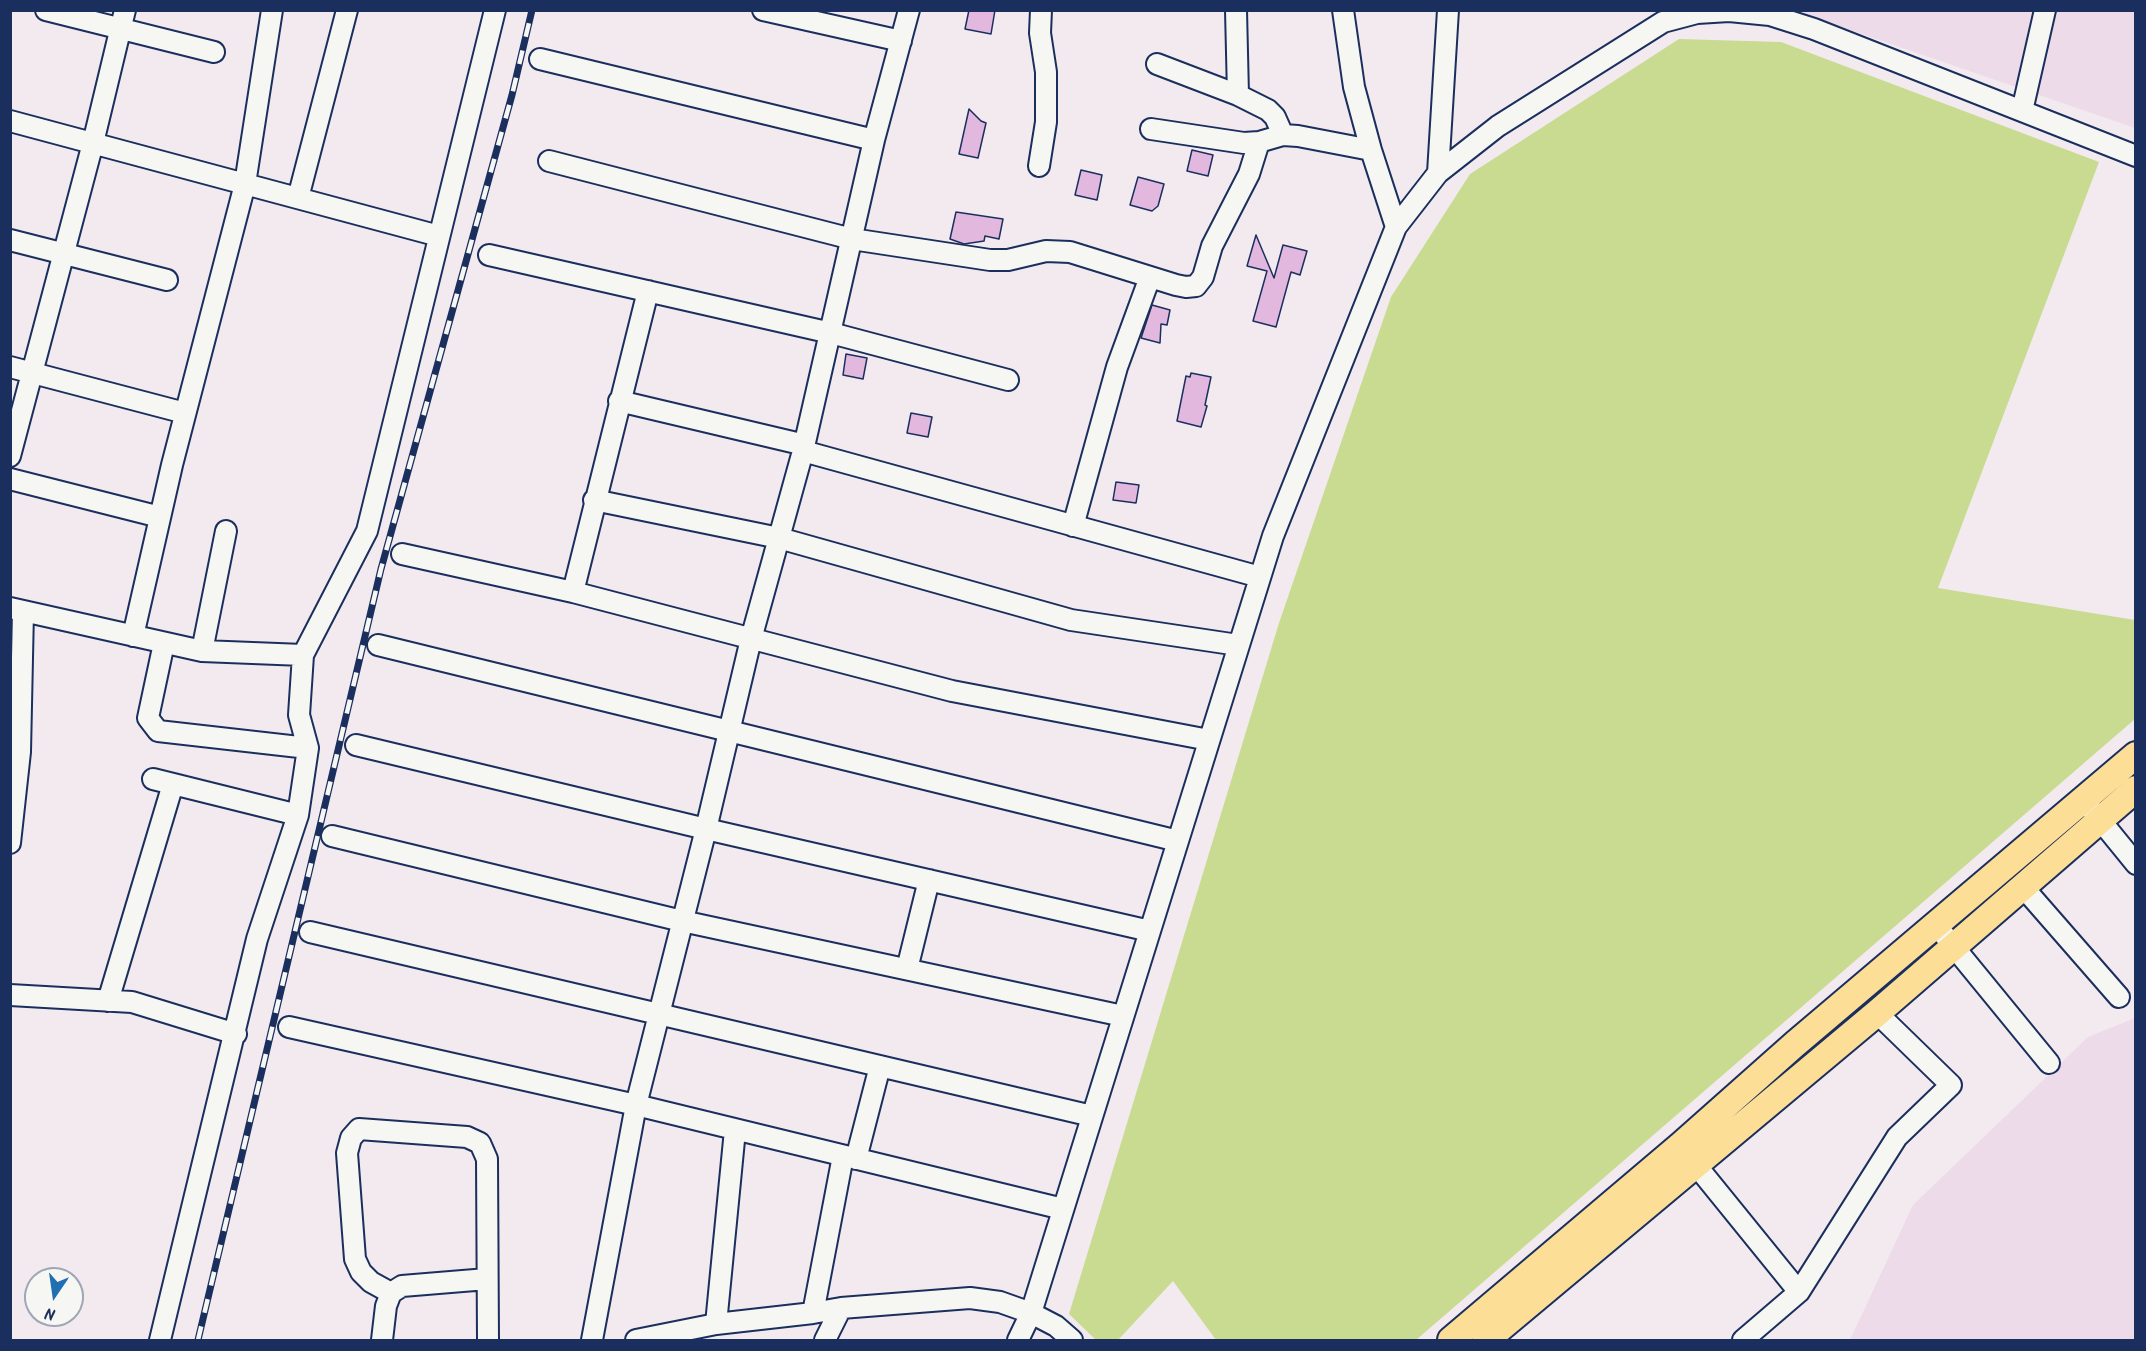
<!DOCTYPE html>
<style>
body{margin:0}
#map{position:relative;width:2146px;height:1351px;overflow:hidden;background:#f2eaee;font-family:Kalam,sans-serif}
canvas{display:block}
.frame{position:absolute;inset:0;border:12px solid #1b2f5e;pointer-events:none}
.north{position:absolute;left:24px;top:1267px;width:60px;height:60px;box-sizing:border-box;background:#f6f6f2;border:2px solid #9ea6b7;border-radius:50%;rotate:193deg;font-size:16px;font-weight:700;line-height:24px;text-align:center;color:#1b2f5e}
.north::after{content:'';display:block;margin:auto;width:21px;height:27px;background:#1f6fb2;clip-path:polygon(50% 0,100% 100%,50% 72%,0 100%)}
</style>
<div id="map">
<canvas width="2146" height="1351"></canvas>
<div class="frame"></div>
<div class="north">N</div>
</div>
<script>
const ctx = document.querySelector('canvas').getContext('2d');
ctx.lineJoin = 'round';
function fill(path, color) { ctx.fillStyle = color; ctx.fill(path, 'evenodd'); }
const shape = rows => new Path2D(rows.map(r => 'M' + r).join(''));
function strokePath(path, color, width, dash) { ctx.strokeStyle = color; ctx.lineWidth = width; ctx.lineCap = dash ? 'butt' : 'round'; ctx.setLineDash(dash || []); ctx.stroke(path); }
fill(shape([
 [1795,11,2135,11,2135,129,2135,128],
 [2135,1018,2135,1340,1850,1340,1913,1205,2088,1037]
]), '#eddbea');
fill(shape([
 [1679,39,1781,42,2099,162,1938,588,2135,620,2135,719,1416,1340,1216,1340,1173,1281,1118,1340,1096,1340,1069,1314,1279,623,1391,297,1470,174]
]), '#c8db90');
const building = shape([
 [969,10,995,10,991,34,965,29,969,10],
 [969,109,981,121,986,123,978,158,959,154,969,109],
 [1192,150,1213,155,1208,176,1187,171,1192,150],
 [1081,170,1102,175,1097,200,1075,195,1081,170],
 [1138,177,1164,184,1158,206,1152,211,1130,205,1138,177],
 [956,212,1003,219,999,239,985,236,984,241,964,244,950,239,956,212],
 [1256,235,1274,278,1283,245,1307,251,1300,275,1291,272,1276,327,1253,321,1267,271,1247,266,1256,235],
 [1152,305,1170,310,1167,325,1161,324,1160,343,1141,338,1152,305],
 [846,354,867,358,863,379,843,375,846,354],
 [1191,373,1211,377,1205,405,1207,406,1201,427,1177,421,1186,376,1190,377,1191,373],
 [911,413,932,417,928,437,907,433,911,413],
 [1116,482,1139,485,1136,503,1113,500,1116,482]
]);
fill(building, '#e2b8df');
strokePath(building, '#1b2f5e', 1.5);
const minor = shape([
 [46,10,214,52],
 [763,10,901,41],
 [1236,10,1238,95],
 [1343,10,1354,87,1371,150,1396,227],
 [540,59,874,140],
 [1157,64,1238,95,1268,110,1275,117,1283,135],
 [2022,111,2045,10],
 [10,121,439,236],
 [1151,129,1244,143,1259,142,1283,135,1298,136,1371,150],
 [549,161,852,239,990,260,1008,260,1046,251,1070,252,1176,285,1186,287,1196,286,1203,277,1212,246,1249,174,1259,142],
 [1039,166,1046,122,1046,72,1040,33,1041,10],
 [1438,173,1448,10],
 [298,198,347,10],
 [10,240,167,280],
 [489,255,831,333,1008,380],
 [10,367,185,413],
 [619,401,805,445],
 [803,451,1260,577],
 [10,456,93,143,125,10],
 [10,479,160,517],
 [594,500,779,538,1071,620,1238,645],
 [1073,526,1117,367,1150,277],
 [402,554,573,592,952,691,1209,740],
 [573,592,648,291],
 [10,608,202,651,303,655],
 [133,636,172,465,245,184,272,10],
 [164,643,148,718,158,731,308,748],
 [378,645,1178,841],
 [202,651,226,531],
 [356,745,706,829,1150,931],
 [153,779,298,815],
 [2092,810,2136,864],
 [332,836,682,921,1123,1016],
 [10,843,20,752,23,611],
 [2023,887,2119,997],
 [1936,925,2049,1063],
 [310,932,1092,1116],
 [907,969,929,880],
 [10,995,132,1002,236,1034],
 [108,1001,173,784],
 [289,1027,636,1105,1063,1209],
 [1687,1154,1799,1292],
 [856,1159,880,1066],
 [391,1293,371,1282,361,1272,355,1259,347,1153,351,1138,359,1129,467,1137,480,1143,487,1159,488,1340],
 [813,1313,843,1156],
 [716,1324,735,1130],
 [160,1340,257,939,298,815,308,748,299,715,303,655,367,531,495,10],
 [382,1340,386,1306,391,1293,402,1286,487,1279],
 [592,1340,636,1105,706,829,751,639,803,451,874,140,909,10],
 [636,1340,716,1324,813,1313,841,1308,970,1298,1000,1302,1031,1313,1056,1326,1072,1340],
 [825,1340,841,1308],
 [1018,1340,1031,1313,1273,536,1396,227,1438,173,1498,126,1663,22,1697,13,1729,11,1770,15,1814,29,2136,156],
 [1743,1340,1799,1292,1897,1137,1951,1085,1877,1013]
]);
const major = shape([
 [1451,1340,1680,1146,1795,1044,2136,755],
 [1486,1340,1877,1013,2136,789]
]);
strokePath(minor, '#1b2f5e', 24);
strokePath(major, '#1b2f5e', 30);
strokePath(minor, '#f6f6f2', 20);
strokePath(major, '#fcde96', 26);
const rail = shape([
 [198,1340,381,569,512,95,532,10]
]);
strokePath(rail, '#1b2f5e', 7);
strokePath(rail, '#f6f6f2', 4.5, [14]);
</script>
